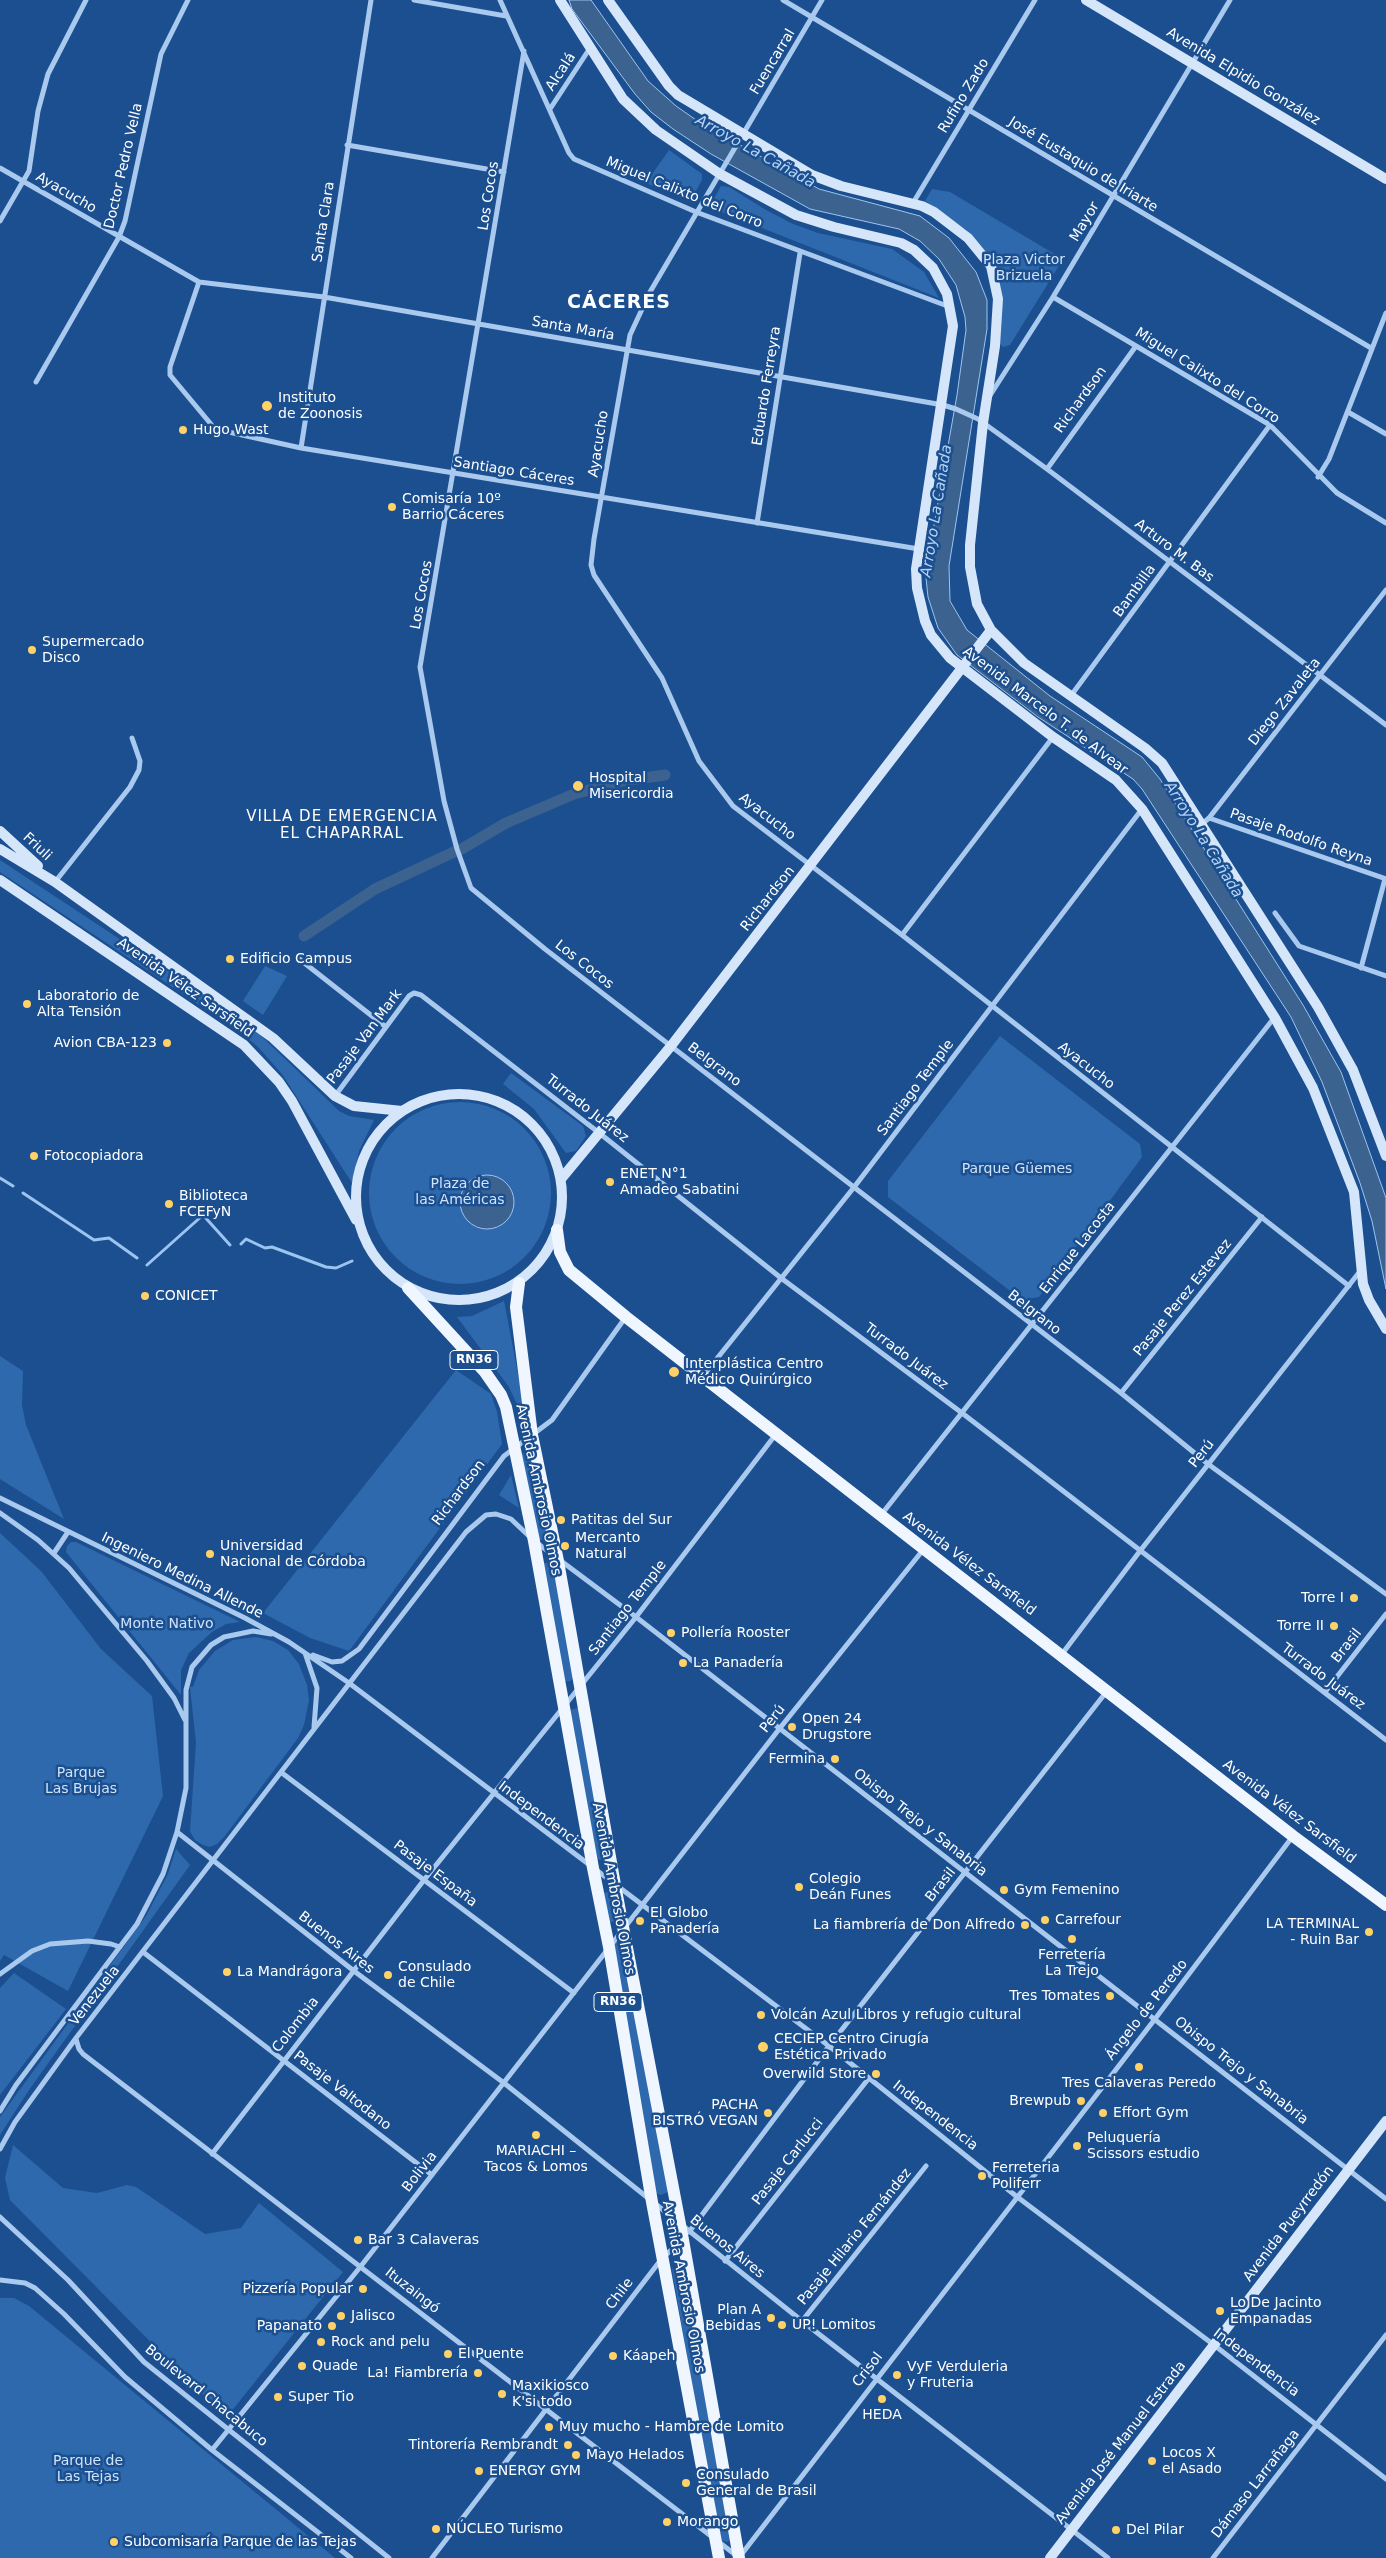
<!DOCTYPE html>
<meta charset="utf-8">
<style>
body{margin:0}
canvas{display:block;background:#1b4f8f}
</style>
<canvas width="1386" height="2558"></canvas>
<script>
const ctx = document.querySelector('canvas').getContext('2d');
ctx.lineJoin = 'round';
function fill(path, color) { ctx.fillStyle = color; ctx.fill(path, 'evenodd'); }
const shape = rows => new Path2D(rows.map(r => 'M' + r).join(''));
function strokePath(path, color, width, dash) { ctx.strokeStyle = color; ctx.lineWidth = width; ctx.lineCap = dash ? 'butt' : 'round'; ctx.setLineDash(dash || []); ctx.stroke(path); }
function drawText(font, color, halo, rows, align = 'center') {
  ctx.font = font + ' "DejaVu Sans",sans-serif'; ctx.lineWidth = 5; ctx.setLineDash([]); ctx.textBaseline = 'middle'; ctx.strokeStyle = halo; ctx.fillStyle = color; for (const [text, x, y, turn = 0] of rows) {
    ctx.save(); ctx.translate(x, y); ctx.rotate((+turn || 0) * Math.PI / 180); ctx.textAlign = isNaN(turn) ? turn : align; if (halo) ctx.strokeText(text, 0, 0); ctx.fillText(text, 0, 0); ctx.restore();
  }
}
fill(shape([
 [669,150,702,174,702,180,692,198,685,199,646,183],
 [721,186,729,187,766,210,793,224,818,233,892,249,924,272,939,298,714,209,711,204],
 [932,189,950,192,1063,259,1010,345,1003,347,998,342,996,268,968,231,925,201],
 [0,860,251,1026,339,1111,349,1116,374,1120,359,1151,352,1183,282,1074,259,1048,243,1034,0,872],
 [265,966,287,976,263,1015,243,1001],
 [1000,1036,1140,1144,1142,1157,1039,1297,1022,1300,888,1197,888,1181],
 [511,1073,583,1126,586,1136,576,1151,566,1153,534,1109,503,1084],
 '369 1193a91 91 0 1 1 182 0a91 91 0 1 1-182 0Z',
 [504,1301,525,1410,520,1411,509,1387,457,1317,472,1316],
 [0,1356,23,1371,22,1405,26,1425,64,1519,0,1479],
 [456,1370,491,1394,497,1412,502,1444,349,1651,310,1638,263,1613],
 [528,1452,532,1453,548,1537,543,1540,538,1540,520,1454],
 [511,1475,519,1508,499,1495],
 [0,1533,41,1571,101,1649,152,1696,163,1796,68,1991,4,1955,0,1961],
 [71,1542,76,1542,240,1622,226,1624,212,1632,189,1653,181,1670,181,1695,66,1552,67,1546],
 [544,1563,553,1563,574,1678,570,1681,565,1681,541,1564],
 [256,1637,273,1641,288,1650,299,1664,307,1685,309,1700,304,1725,298,1738,225,1836,217,1844,210,1847,203,1845,195,1840,190,1831,196,1743,190,1687,193,1687,199,1670,215,1651,233,1640],
 [578,1708,606,1859,603,1860,596,1859,570,1710],
 [176,1849,190,1865,29,2090,0,2135,0,2117,146,1916,168,1874],
 [611,1890,617,1921,612,1922,609,1922,602,1894],
 [621,1941,668,2192,661,2195,656,2193,613,1943],
 [14,1973,66,2009,0,2095,0,1988],
 [13,2145,63,2188,97,2193,127,2185,136,2187,205,2234,241,2228,259,2203,343,2272,226,2418,10,2200,5,2178],
 [679,2267,683,2268,731,2540,727,2542,719,2540,672,2269],
 [0,2298,14,2298,29,2306,335,2558,0,2558]
]), '#2e69ad');
const water = shape([
 [569,0,591,0,648,81,676,106,699,122,819,189,920,216,949,238,976,272,987,300,987,329,949,566,950,601,967,630,1050,696,1142,757,1160,779,1303,1005,1341,1072,1386,1198,1386,1289,1372,1221,1360,1183,1322,1082,1291,1017,1142,789,1133,779,1038,717,957,655,938,628,928,597,926,578,928,559,957,395,966,330,965,317,956,285,939,259,920,241,899,229,810,209,711,154,673,129,651,112,635,94,572,9,569,0],
 '460 1202a27 27 0 1 1 54 0a27 27 0 1 1-54 0Z'
]);
fill(water, '#3c6290');
strokePath(water, '#9cc4f0', 1);
strokePath(shape([
 [0,1178,13,1186],
 [23,1193,94,1240,109,1238,137,1258],
 [241,1244,246,1239,265,1248,272,1247,326,1267,336,1268,352,1261],
 [147,1265,203,1215,230,1245]
]), '#9cc4f0', 3);
strokePath(shape([
 [460,850,506,823,574,794,623,781,665,775],
 [304,936,375,889,456,851]
]), '#3c6290', 11);
strokePath(shape([
 [414,0,506,16],
 [500,0,569,153,574,159,696,212,950,307],
 [783,0,1371,348],
 [822,0,650,292,630,335,594,539,591,565,594,575,662,678,699,761,733,806,902,935,1349,1286],
 [524,51,420,667,444,801,457,849,471,888,545,949,1121,1393,1208,1464,1386,1594],
 [550,109,590,48],
 [347,145,504,172],
 [0,168,199,282,324,297,943,405,956,409,978,419,1047,469,1386,725],
 [913,203,1035,0],
 [0,221,29,171,38,111,48,74,86,0],
 [199,282,170,367,170,375,215,429,301,448,919,549],
 [1053,297,1270,425,1337,493,1386,523],
 [36,382,119,237,125,221,161,54,188,0],
 [989,397,1053,297,1230,0],
 [1348,412,1386,434],
 [301,448,371,0],
 [1047,469,1136,346],
 [1318,477,1329,459,1386,313],
 [757,523,800,253],
 [1070,697,1270,425],
 [1209,818,1386,879],
 [1201,825,1209,818,1386,590],
 [55,882,130,787,139,770,140,761,132,738],
 [1275,913,1299,946,1386,976],
 [902,935,1053,737],
 [298,958,386,1027],
 [1361,968,1385,879],
 [335,1096,409,996,414,993,421,995,598,1132,781,1278,962,1413,1386,1740],
 [703,1376,855,1186,1142,809],
 [1121,1393,1262,1217],
 [0,1498,245,1618,289,1642,349,1683,829,2046,1016,2196,1214,2345,1386,2479],
 [0,1513,38,1540,69,1568,147,1661,174,1698,185,1720],
 [881,1515,1274,1018],
 [537,1543,636,1617,1386,2199],
 [54,1553,68,1532],
 [305,1653,317,1688,314,1727],
 [1062,1654,1140,1551,1361,1270],
 [313,1655,332,1662,342,1661,359,1649,504,1456,552,1420,625,1318],
 [1325,1692,1386,1614],
 [282,1773,574,1993],
 [177,1832,354,1971,504,2083,802,2321,1108,2558],
 [143,1952,432,2175],
 [0,1974,32,1951,50,1944,88,1941,111,1944,120,1947],
 [76,2039,79,2049,83,2054,737,2556],
 [0,2111,16,2085,137,1924,163,1874,177,1832,186,1788,186,1690,192,1667,211,1645,224,1637,253,1631,271,1634],
 [0,2149,15,2122,76,2038,466,1532,486,1515,496,1514,511,1519,530,1537],
 [212,2154,424,1880,636,1617,776,1434],
 [0,2217,68,2280,144,2362,389,2558],
 [689,2232,829,2046,1107,1691],
 [725,2261,869,2078],
 [0,2280,25,2283,35,2288,64,2314,125,2377,212,2450,351,2558],
 [802,2321,926,2166],
 [212,2450,361,2266,780,1728,923,1550],
 [741,2555,1155,2019,1293,1836],
 [432,2558,663,2257,682,2241],
 [1213,2558,1386,2335]
]), '#a9c9ee', 5);
strokePath(shape([
 [560,0,623,99,656,130,720,174,796,215,834,227,901,243,914,250,933,268,947,294,953,326,916,569,917,588,925,621,931,635,950,658,1053,737,1116,780,1142,809,1275,1018,1313,1088,1354,1192,1363,1284,1369,1300,1386,1329],
 [608,0,669,86,678,95,812,175,841,186,922,206,934,212,968,238,991,266,998,299,995,346,983,423,970,545,970,567,977,604,991,630,1024,663,1145,748,1162,763,1318,1007,1353,1070,1386,1156],
 [1086,0,1386,179],
 [0,831,38,866],
 [0,849,55,882,273,1038,335,1096,354,1106,402,1111],
 [0,880,244,1045,279,1082,292,1101,356,1220],
 '356 1197a103 103 0 1 1 206 0a103 103 0 1 1-206 0Z',
 [561,1179,671,1046,991,630],
 [1050,2558,1386,2121]
]), '#d6e6fa', 10);
strokePath(shape([
 [557,1230,560,1252,569,1270,626,1317,1293,1836,1386,1905],
 [519,1283,516,1307,532,1435,558,1561,615,1885,683,2240,739,2558],
 [408,1288,485,1372,501,1395,506,1407,534,1541,593,1868,609,1947,652,2202,719,2558]
]), '#f0f6ff', 12);
for (const [x, y, r, color] of [
 [267,406,6,"#ffd166"],
 [183,430,5,"#ffd166"],
 [392,507,5,"#ffd166"],
 [32,650,5,"#ffd166"],
 [578,786,6,"#ffd166"],
 [230,959,5,"#ffd166"],
 [27,1004,5,"#ffd166"],
 [167,1043,5,"#ffd166"],
 [34,1156,5,"#ffd166"],
 [610,1182,5,"#ffd166"],
 [169,1204,5,"#ffd166"],
 [145,1296,5,"#ffd166"],
 [674,1372,6,"#ffd166"],
 [561,1520,5,"#ffd166"],
 [565,1546,5,"#ffd166"],
 [210,1554,5,"#ffd166"],
 [1354,1598,5,"#ffd166"],
 [1334,1626,5,"#ffd166"],
 [671,1633,5,"#ffd166"],
 [683,1663,5,"#ffd166"],
 [792,1727,5,"#ffd166"],
 [835,1759,5,"#ffd166"],
 [799,1887,5,"#ffd166"],
 [1004,1890,5,"#ffd166"],
 [1045,1920,5,"#ffd166"],
 [640,1921,5,"#ffd166"],
 [1025,1925,5,"#ffd166"],
 [1369,1932,5,"#ffd166"],
 [1072,1939,5,"#ffd166"],
 [227,1972,5,"#ffd166"],
 [388,1975,5,"#ffd166"],
 [1110,1996,5,"#ffd166"],
 [761,2015,5,"#ffd166"],
 [763,2047,6,"#ffd166"],
 [1139,2067,5,"#ffd166"],
 [876,2074,5,"#ffd166"],
 [1081,2101,5,"#ffd166"],
 [768,2113,5,"#ffd166"],
 [1103,2113,5,"#ffd166"],
 [536,2135,5,"#ffd166"],
 [1077,2146,5,"#ffd166"],
 [982,2176,5,"#ffd166"],
 [358,2240,5,"#ffd166"],
 [363,2289,5,"#ffd166"],
 [1220,2311,5,"#ffd166"],
 [341,2316,5,"#ffd166"],
 [771,2318,5,"#ffd166"],
 [782,2325,5,"#ffd166"],
 [332,2326,5,"#ffd166"],
 [321,2342,5,"#ffd166"],
 [448,2354,5,"#ffd166"],
 [613,2356,5,"#ffd166"],
 [302,2366,5,"#ffd166"],
 [478,2373,5,"#ffd166"],
 [897,2375,5,"#ffd166"],
 [502,2394,5,"#ffd166"],
 [278,2397,5,"#ffd166"],
 [882,2399,5,"#ffd166"],
 [549,2427,5,"#ffd166"],
 [568,2445,5,"#ffd166"],
 [576,2455,5,"#ffd166"],
 [1152,2461,5,"#ffd166"],
 [479,2471,5,"#ffd166"],
 [686,2483,5,"#ffd166"],
 [667,2522,5,"#ffd166"],
 [436,2529,5,"#ffd166"],
 [1116,2530,5,"#ffd166"],
 [114,2542,5,"#ffd166"]
]) { const dot = new Path2D(); dot.arc(x, y, r, 0, 2 * Math.PI); ctx.fillStyle = color; ctx.fill(dot); strokePath(dot, '#1b4f8f', 2); }
for (const [x, y, w] of [
 [474,1360,48],
 [618,2002,48]
]) { const box = new Path2D(); box.roundRect(x - w / 2, y - 9.5, w, 19, 4); ctx.fillStyle = '#1b4f8f'; ctx.fill(box); strokePath(box, '#fff', 1); }
drawText('bold 12px', '#fff', null, [
 ["RN36",474,1360],
 ["RN36",618,2002]
]);
drawText('14px', '#fff', '#1b4f8f', [
 ["Fuencarral",773,62,-59],
 ["Alcalá",561,72,-57],
 ["Avenida Elpidio González",1243,77,31],
 ["Rufino Zado",964,96,-59],
 ["José Eustaquio de Iriarte",1083,165,31],
 ["Doctor Pedro Vella",124,166,-77],
 ["Ayacucho",66,193,30],
 ["Miguel Calixto del Corro",684,193,22],
 ["Los Cocos",489,196,-81],
 ["Santa Clara",324,222,-81],
 ["Mayor",1085,222,-59],
 ["Santa María",573,329,10],
 ["Miguel Calixto del Corro",1207,376,32],
 ["Eduardo Ferreyra",767,386,-81],
 ["Richardson",1081,400,-54],
 ["Ayacucho",599,444,-81],
 ["Santiago Cáceres",514,472,9],
 ["Arturo M. Bas",1174,551,37],
 ["Bambilla",1135,591,-54],
 ["Los Cocos",422,595,-80],
 ["Diego Zavaleta",1285,702,-52],
 ["Avenida Marcelo T. de Alvear",1045,711,37],
 ["Ayacucho",767,817,38],
 ["Pasaje Rodolfo Reyna",1301,838,19],
 ["Friuli",37,847,43],
 ["Richardson",768,899,-52],
 ["Los Cocos",584,965,38],
 ["Avenida Vélez Sarsfield",185,988,35],
 ["Pasaje Van Mark",365,1037,-53],
 ["Belgrano",714,1065,37],
 ["Ayacucho",1086,1066,38],
 ["Santiago Temple",916,1088,-53],
 ["Turrado Juárez",587,1109,38],
 ["Enrique Lacosta",1078,1248,-52],
 ["Pasaje Perez Estevez",1183,1298,-51],
 ["Belgrano",1034,1313,38],
 ["Turrado Juárez",906,1357,37],
 ["Perú",1202,1454,-52],
 ["Avenida Ambrosio Olmos",538,1490,78],
 ["Richardson",459,1493,-53],
 ["Avenida Vélez Sarsfield",969,1564,37],
 ["Ingeniero Medina Allende",182,1576,26],
 ["Santiago Temple",628,1608,-52],
 ["Brasil",1347,1646,-52],
 ["Turrado Juárez",1323,1677,37],
 ["Perú",773,1719,-52],
 ["Avenida Vélez Sarsfield",1289,1812,37],
 ["Independencia",541,1816,37],
 ["Obispo Trejo y Sanabria",920,1823,38],
 ["Pasaje España",435,1874,37],
 ["Brasil",941,1885,-52],
 ["Avenida Ambrosio Olmos",613,1889,79],
 ["Buenos Aires",336,1943,38],
 ["Venezuela",95,1996,-52],
 ["Ángelo de Peredo",1147,2010,-52],
 ["Colombia",296,2025,-52],
 ["Obispo Trejo y Sanabria",1241,2071,38],
 ["Pasaje Valtodano",342,2091,38],
 ["Independencia",935,2116,38],
 ["Pasaje Carlucci",788,2162,-52],
 ["Bolivia",420,2172,-52],
 ["Avenida Pueyrredón",1289,2224,-53],
 ["Pasaje Hilario Fernández",855,2237,-51],
 ["Buenos Aires",727,2247,39],
 ["Avenida Ambrosio Olmos",683,2287,79],
 ["Ituzaingó",412,2291,38],
 ["Chile",620,2294,-53],
 ["Independencia",1256,2363,37],
 ["Crisol",868,2370,-52],
 ["Boulevard Chacabuco",206,2396,39],
 ["Avenida José Manuel Estrada",1121,2443,-52],
 ["Dámaso Larrañaga",1256,2484,-52]
]);
drawText('14px', '#cfe3fa', '#1b4f8f', [
 ["Plaza Victor",1024,260],
 ["Brizuela",1024,276],
 ["Parque Güemes",1017,1169],
 ["Plaza de",460,1184],
 ["las Américas",460,1200],
 ["Monte Nativo",167,1624],
 ["Parque",81,1773],
 ["Las Brujas",81,1789],
 ["Parque de",88,2461],
 ["Las Tejas",88,2477]
]);
drawText('14px', '#fff', '#1b4f8f', [
 ["Instituto",278,398],
 ["de Zoonosis",278,414],
 ["Hugo Wast",193,430],
 ["Comisaría 10º",402,499],
 ["Barrio Cáceres",402,515],
 ["Supermercado",42,642],
 ["Disco",42,658],
 ["Hospital",589,778],
 ["Misericordia",589,794],
 ["Edificio Campus",240,959],
 ["Laboratorio de",37,996],
 ["Alta Tensión",37,1012],
 ["Avion CBA-123",157,1043,"right"],
 ["Fotocopiadora",44,1156],
 ["ENET N°1",620,1174],
 ["Amadeo Sabatini",620,1190],
 ["Biblioteca",179,1196],
 ["FCEFyN",179,1212],
 ["CONICET",155,1296],
 ["Interplástica Centro",685,1364],
 ["Médico Quirúrgico",685,1380],
 ["Patitas del Sur",571,1520],
 ["Mercanto",575,1538],
 ["Natural",575,1554],
 ["Universidad",220,1546],
 ["Nacional de Córdoba",220,1562],
 ["Torre I",1344,1598,"right"],
 ["Torre II",1324,1626,"right"],
 ["Pollería Rooster",681,1633],
 ["La Panadería",693,1663],
 ["Open 24",802,1719],
 ["Drugstore",802,1735],
 ["Fermina",825,1759,"right"],
 ["Colegio",809,1879],
 ["Deán Funes",809,1895],
 ["Gym Femenino",1014,1890],
 ["El Globo",650,1913],
 ["Panadería",650,1929],
 ["Carrefour",1055,1920],
 ["LA TERMINAL",1359,1924,"right"],
 ["- Ruin Bar",1359,1940,"right"],
 ["La fiambrería de Don Alfredo",1015,1925,"right"],
 ["Ferretería",1072,1955,"center"],
 ["La Trejo",1072,1971,"center"],
 ["Consulado",398,1967],
 ["de Chile",398,1983],
 ["La Mandrágora",237,1972],
 ["Tres Tomates",1100,1996,"right"],
 ["Volcán Azul Libros y refugio cultural",771,2015],
 ["CECIEP Centro Cirugía",774,2039],
 ["Estética Privado",774,2055],
 ["Overwild Store",866,2074,"right"],
 ["Tres Calaveras Peredo",1139,2083,"center"],
 ["Brewpub",1071,2101,"right"],
 ["PACHA",758,2105,"right"],
 ["BISTRÓ VEGAN",758,2121,"right"],
 ["Effort Gym",1113,2113],
 ["Peluquería",1087,2138],
 ["Scissors estudio",1087,2154],
 ["MARIACHI –",536,2151,"center"],
 ["Tacos & Lomos",536,2167,"center"],
 ["Ferreteria",992,2168],
 ["Poliferr",992,2184],
 ["Bar 3 Calaveras",368,2240],
 ["Pizzería Popular",353,2289,"right"],
 ["Lo De Jacinto",1230,2303],
 ["Empanadas",1230,2319],
 ["Plan A",761,2310,"right"],
 ["Bebidas",761,2326,"right"],
 ["Jalisco",351,2316],
 ["UP! Lomitos",792,2325],
 ["Papanato",322,2326,"right"],
 ["Rock and pelu",331,2342],
 ["El Puente",458,2354],
 ["Káapeh",623,2356],
 ["Quade",312,2366],
 ["VyF Verduleria",907,2367],
 ["y Fruteria",907,2383],
 ["La! Fiambrería",468,2373,"right"],
 ["Maxikiosco",512,2386],
 ["K'si todo",512,2402],
 ["Super Tio",288,2397],
 ["HEDA",882,2415,"center"],
 ["Muy mucho - Hambre de Lomito",559,2427],
 ["Tintorería Rembrandt",558,2445,"right"],
 ["Locos X",1162,2453],
 ["el Asado",1162,2469],
 ["Mayo Helados",586,2455],
 ["ENERGY GYM",489,2471],
 ["Consulado",696,2475],
 ["General de Brasil",696,2491],
 ["Morango",677,2522],
 ["NÚCLEO Turismo",446,2529],
 ["Del Pilar",1126,2530],
 ["Subcomisaría Parque de las Tejas",124,2542]
], 'left');
drawText('italic 15px', '#b5d3f5', '#1b4f8f', [
 ["Arroyo La Cañada",755,152,29],
 ["Arroyo La Cañada",937,511,-81],
 ["Arroyo La Cañada",1203,840,58]
]);
ctx.letterSpacing = '1px';
drawText('15px', '#fff', '#1b4f8f', [
 ["VILLA DE EMERGENCIA",342,817],
 ["EL CHAPARRAL",342,834]
]);
ctx.letterSpacing = '0px';
ctx.letterSpacing = '1px';
drawText('bold 19px', '#fff', '#1b4f8f', [
 ["CÁCERES",619,303]
]);
ctx.letterSpacing = '0px';
</script>
